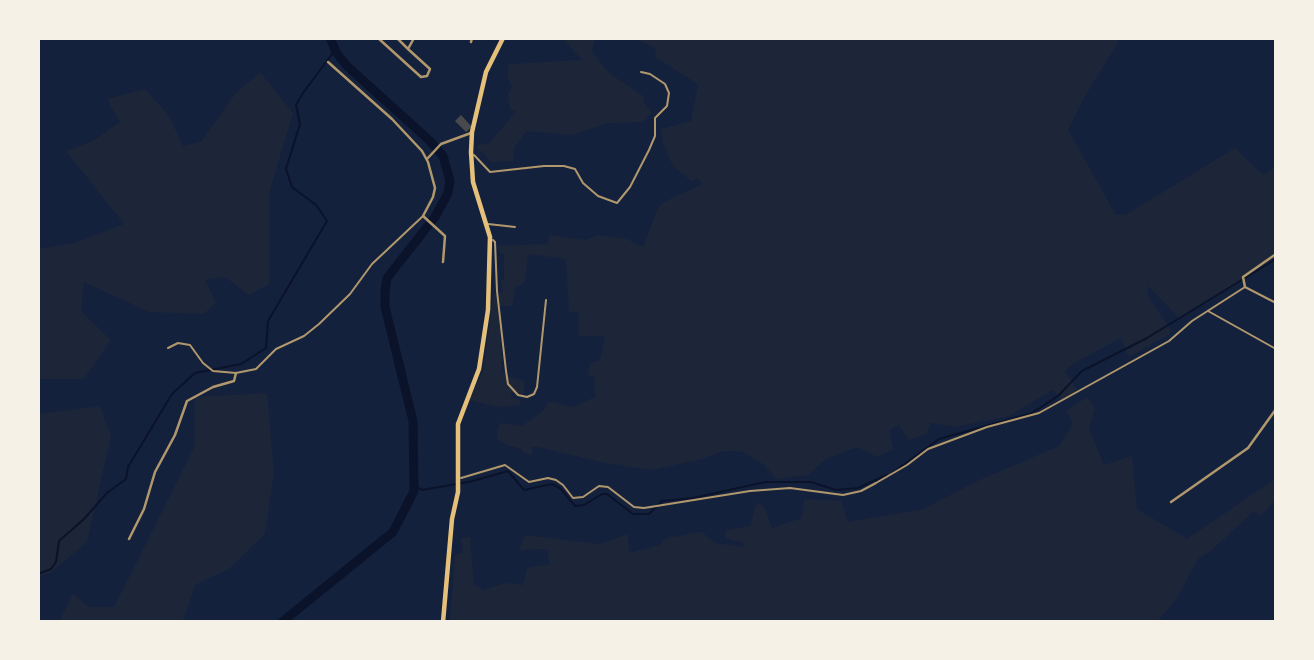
<!DOCTYPE html>
<style>
body{margin:0}
#map{position:relative;width:1314px;height:660px;overflow:hidden;background:#14213d;font-family:"Nunito Sans",sans-serif}
canvas{display:block}
.frame{position:absolute;inset:0;border:40px solid #f6f1e7;pointer-events:none}
</style>
<div id="map">
<canvas width="1314" height="660"></canvas>
<div class="frame"></div>
</div>
<script>
const ctx = document.querySelector('canvas').getContext('2d');
ctx.lineJoin = 'round';
function fill(path, color) { ctx.fillStyle = color; ctx.fill(path, 'evenodd'); }
const shape = rows => new Path2D(rows.map(r => 'M' + r).join(''));
function strokePath(path, color, width, dash) { ctx.strokeStyle = color; ctx.lineWidth = width; ctx.lineCap = dash ? 'butt' : 'round'; ctx.setLineDash(dash || []); ctx.stroke(path); }
fill(shape([
 [563,39,595,39,592,51,609,73,643,96,644,103,652,113,643,122,609,123,571,135,526,131,514,148,513,161,491,162,484,153,478,150,477,145,488,144,516,112,510,109,508,95,512,87,507,76,509,64,582,60],
 [637,39,1120,39,1085,96,1068,130,1116,215,1127,214,1235,148,1263,175,1275,167,1275,256,1235,286,1179,318,1148,286,1147,295,1171,330,1170,334,1129,357,1121,338,1074,363,1065,371,1078,391,1063,401,1053,390,1009,416,955,427,931,423,927,434,908,440,899,425,889,430,893,449,877,457,858,447,826,459,808,475,777,479,764,465,741,451,723,451,702,459,652,470,605,463,538,447,532,447,532,455,522,452,522,449,506,445,498,439,497,430,500,423,522,426,544,410,548,401,573,407,595,397,594,376,588,377,590,363,600,360,605,336,581,336,578,334,579,313,569,312,566,259,528,254,525,282,516,287,512,306,499,306,502,372,506,376,524,381,524,394,511,392,511,398,521,401,520,405,499,407,469,400,483,371,493,295,503,292,501,280,504,279,504,254,500,253,498,246,548,244,549,235,585,240,600,235,627,239,643,247,658,208,664,202,702,184,698,178,691,181,673,166,663,143,661,129,691,121,698,84,655,57,656,49],
 [260,72,293,113,270,190,269,284,249,295,225,277,205,280,216,302,204,314,149,312,84,282,81,311,111,340,84,379,39,379,39,249,74,243,124,224,66,151,93,141,120,122,107,99,145,89,169,116,183,146,201,142,235,94],
 [267,393,274,473,265,534,229,569,195,585,183,621,59,622,73,594,89,607,114,607,194,448,195,397],
 [1087,397,1095,409,1089,428,1104,465,1132,456,1137,509,1187,539,1275,479,1275,500,1261,516,1254,511,1213,549,1198,559,1177,598,1158,621,450,621,455,555,463,552,461,538,470,537,474,584,483,590,506,583,523,585,527,568,550,564,547,549,519,550,525,535,599,544,628,534,629,553,660,545,666,538,702,532,715,543,744,547,744,543,725,538,726,530,750,526,757,502,765,508,772,528,802,518,804,499,841,501,848,522,924,509,975,482,1059,446,1073,424,1066,411],
 [100,406,111,436,87,542,50,573,39,576,39,414]
]), '#1d2539');
strokePath(shape([
 [892,473,939,439,1032,413,1058,396,1082,371,1147,338,1276,259],
 [414,485,422,490,473,481,508,471,524,490,552,484,560,488,575,506,584,505,602,494,607,494,633,514,649,514,662,501,693,498,765,482,811,482,836,490,858,488,887,475],
 [38,574,51,569,56,562,59,541,84,519,107,493,126,479,128,467,172,394,195,373,241,364,266,348,268,321,327,221,316,205,292,187,286,169,300,124,296,105,303,93,335,50]
]), '#0b132b', 2);
strokePath(shape([
 [282,622,393,532,414,491,413,421,385,307,385,292,387,278,435,217,448,193,450,181,443,156,430,141,347,66,336,52,330,38]
]), '#0b132b', 9);
fill(shape([
 [461,115,472,127,466,132,455,121]
]), '#48494c');
strokePath(shape([
 [474,155,490,172,544,166,564,166,575,169,583,183,598,196,617,203,630,187,649,150,655,136,655,118,667,106,669,93,665,84,650,74,641,72],
 [488,224,515,227],
 [493,240,495,242,497,291,506,371,508,384,518,395,527,397,534,394,537,387,546,300],
 [1208,311,1276,349],
 [168,348,178,343,190,345,203,363,213,371,236,373,256,369,276,349,304,336,319,324,350,294,372,264,423,216],
 [461,478,505,465,529,482,548,478,556,480,563,485,573,498,583,497,599,486,608,487,634,507,644,508,750,491,790,488,843,495,861,491,876,483,907,465,928,449,987,427,1039,413,1169,341,1192,321,1245,287,1276,303]
]), '#b1986c', 2);
strokePath(shape([
 [378,38,421,77,427,76,430,69,408,49,414,38],
 [397,38,408,49]
]), '#b1986c', 2.5);
strokePath(shape([
 [471,42,472,38],
 [328,62,392,119,422,151,428,162,435,188,433,197,423,216,445,236,443,262],
 [427,159,441,144,471,133],
 [1245,287,1243,277,1276,254],
 [1171,502,1248,448,1276,409],
 [129,539,144,509,155,472,175,435,187,401,213,387,234,381,236,373]
]), '#b1986c', 2.5);
strokePath(shape([
 [443,622,452,519,458,492,458,424,479,369,488,310,490,237,473,182,471,152,472,132,486,72,503,38]
]), '#e5c07b', 4.5);
</script>
